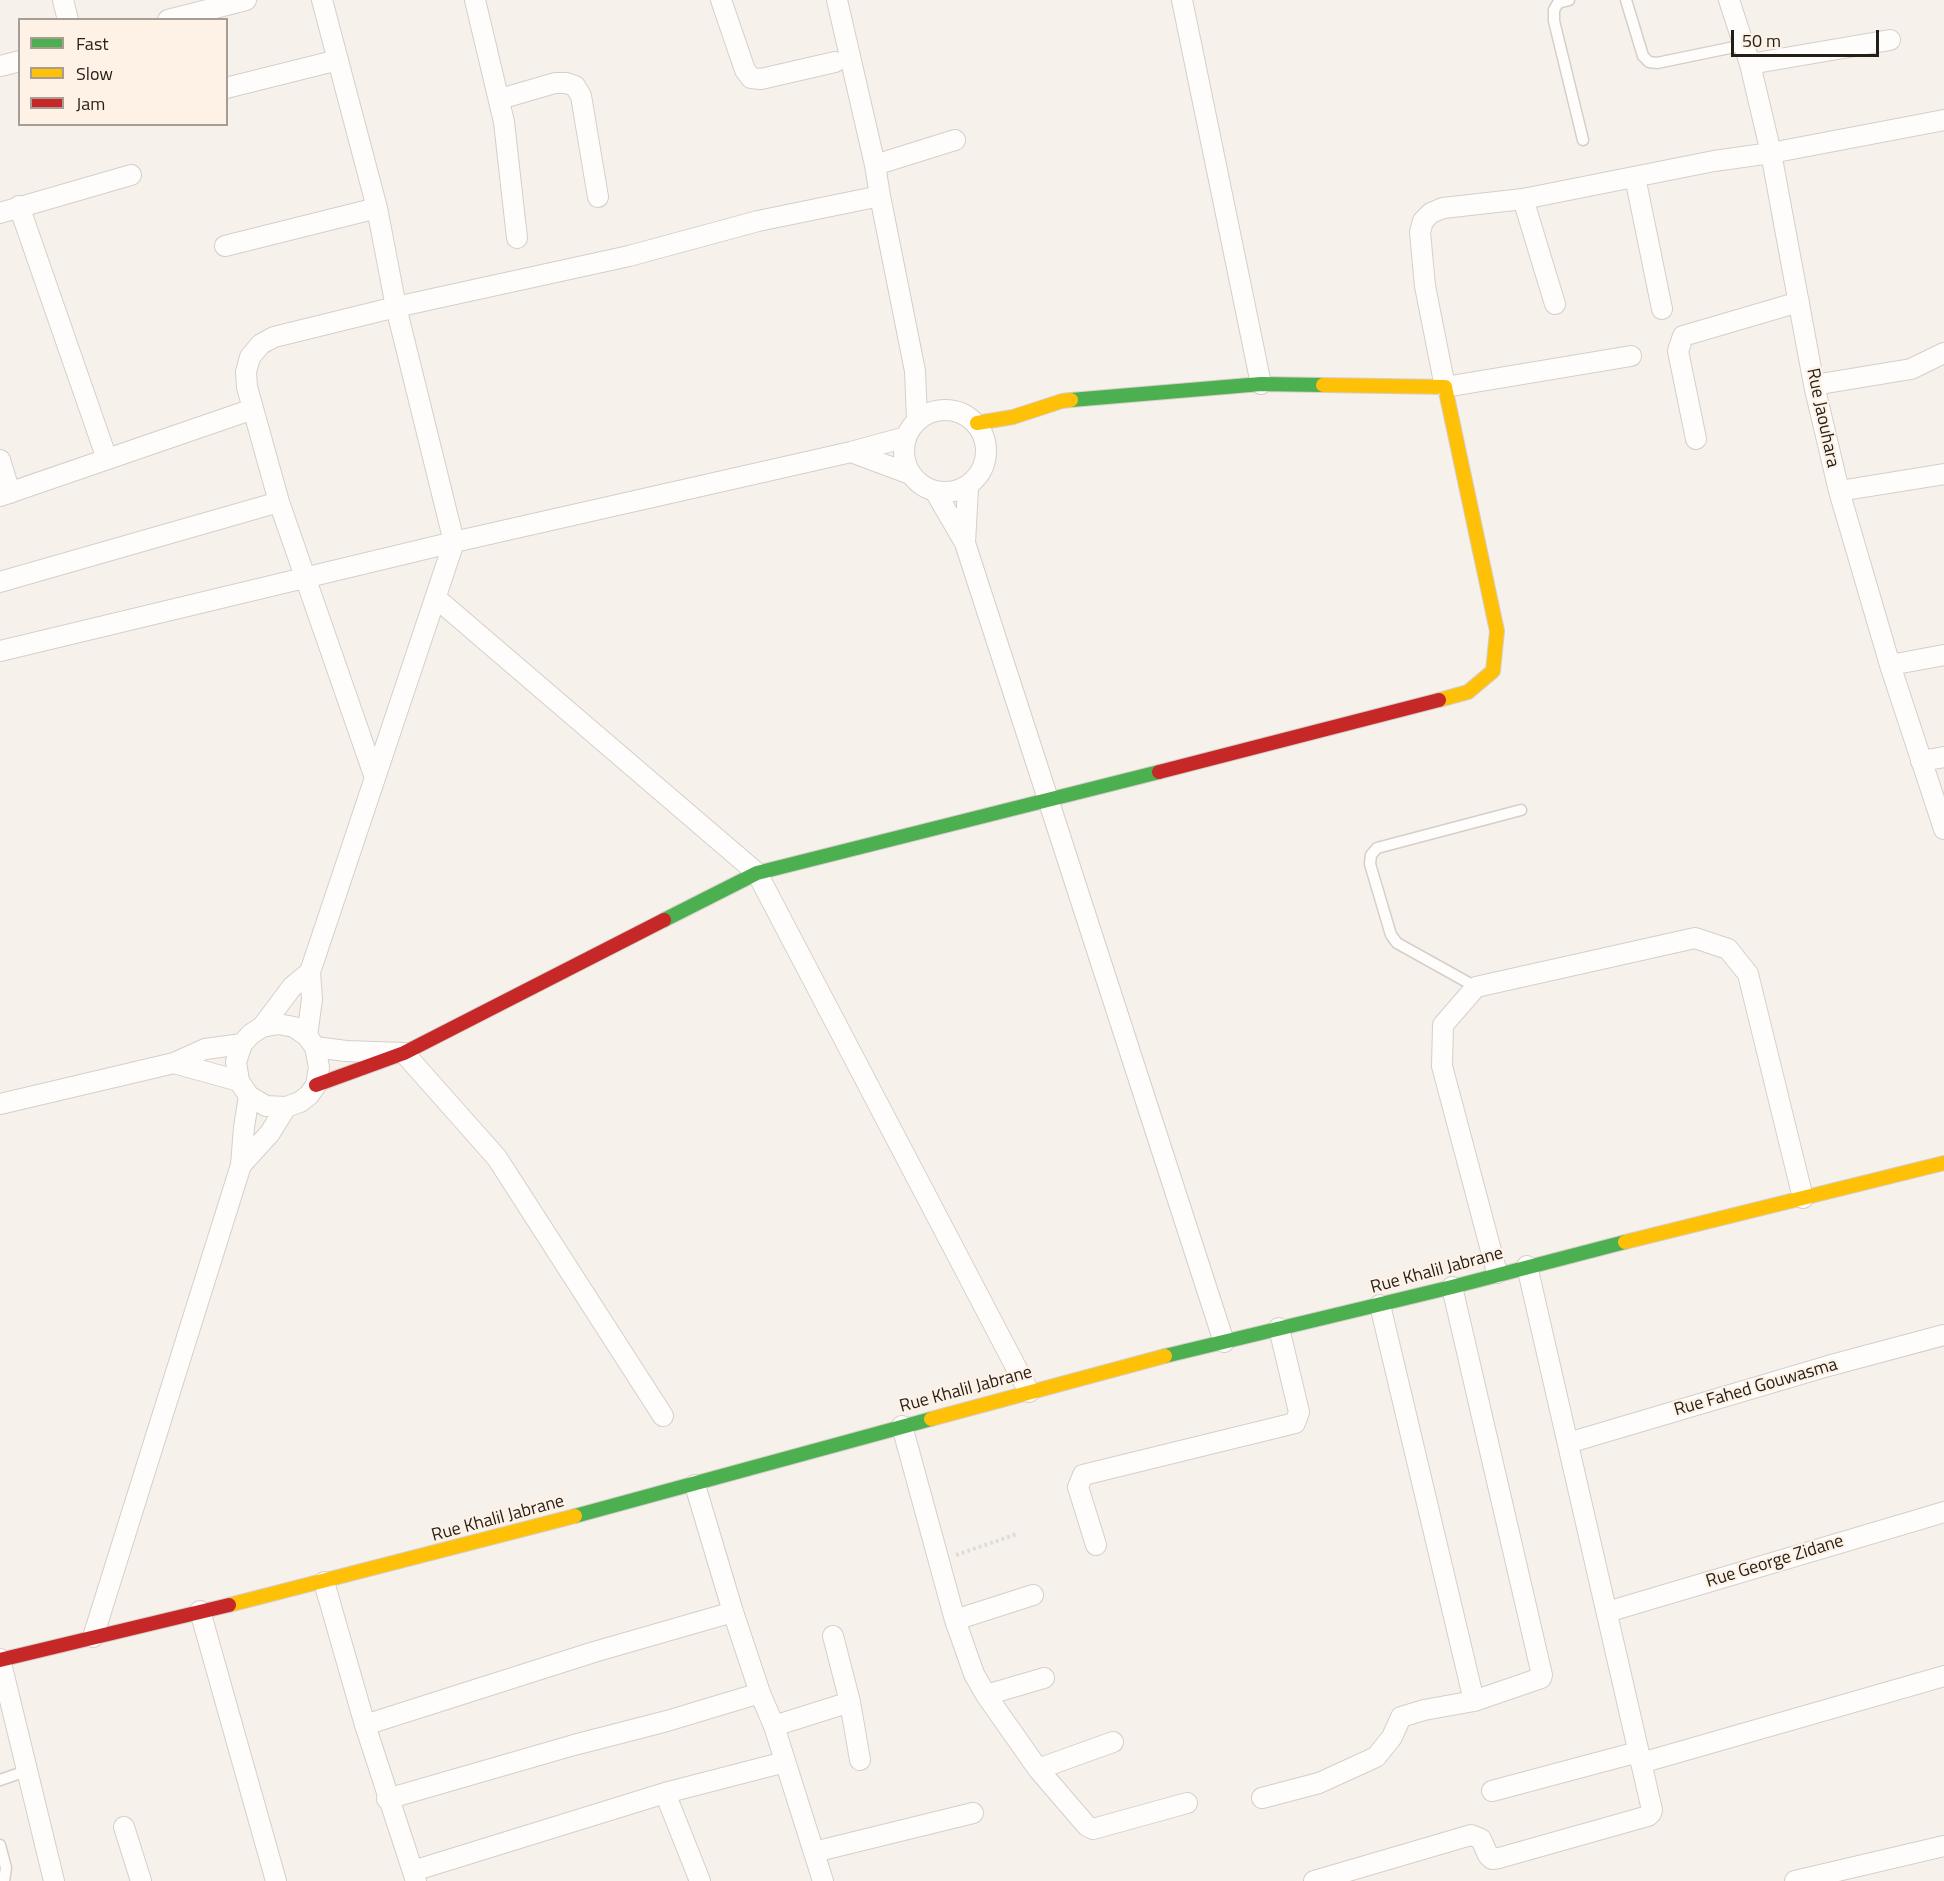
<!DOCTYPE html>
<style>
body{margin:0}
#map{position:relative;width:1944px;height:1881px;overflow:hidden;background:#f7f1eb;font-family:"Titillium Web",sans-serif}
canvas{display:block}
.legend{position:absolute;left:18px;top:18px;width:210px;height:108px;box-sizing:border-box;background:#fdf2e5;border:2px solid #a79d93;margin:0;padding:8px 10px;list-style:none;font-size:18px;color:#251e17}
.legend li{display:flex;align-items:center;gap:12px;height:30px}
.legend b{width:30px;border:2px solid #a79d93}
.scale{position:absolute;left:1731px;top:30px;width:148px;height:27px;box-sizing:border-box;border:3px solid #251e17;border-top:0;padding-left:8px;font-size:18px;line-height:21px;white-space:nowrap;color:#251e17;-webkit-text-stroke:4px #fdf2e5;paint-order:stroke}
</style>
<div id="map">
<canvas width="1944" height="1881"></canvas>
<ul class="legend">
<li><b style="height:8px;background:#4caf50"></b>Fast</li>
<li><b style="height:8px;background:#ffc107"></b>Slow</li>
<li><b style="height:8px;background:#c62828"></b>Jam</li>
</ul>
<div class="scale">50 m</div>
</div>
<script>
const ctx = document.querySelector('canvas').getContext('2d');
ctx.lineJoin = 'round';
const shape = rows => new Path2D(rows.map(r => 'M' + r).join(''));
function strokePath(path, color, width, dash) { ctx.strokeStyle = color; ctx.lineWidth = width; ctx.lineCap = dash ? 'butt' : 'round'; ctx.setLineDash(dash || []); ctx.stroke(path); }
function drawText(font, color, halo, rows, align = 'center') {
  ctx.font = font + ' "Titillium Web",sans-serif'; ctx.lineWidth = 4.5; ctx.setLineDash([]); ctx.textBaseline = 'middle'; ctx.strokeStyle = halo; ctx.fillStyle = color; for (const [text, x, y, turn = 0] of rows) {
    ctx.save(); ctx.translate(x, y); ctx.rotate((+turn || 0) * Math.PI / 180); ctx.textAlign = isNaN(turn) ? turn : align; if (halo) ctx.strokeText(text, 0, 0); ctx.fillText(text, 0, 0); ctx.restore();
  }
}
const lane = shape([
 [1569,0,1558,3,1554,10,1554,21,1583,140],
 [1626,0,1643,56,1649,62,1657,63,1744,45],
 [1476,987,1397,943,1391,935,1370,864,1371,855,1377,848,1521,810],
 [0,1780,26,1771],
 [0,1845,6,1868,4,1881]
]);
const street = shape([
 [63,0,68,20],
 [475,0,504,122,517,238],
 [721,0,745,70,751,78,761,79,835,62],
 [1182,0,1261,384],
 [1729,0,1750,64,1771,153,1814,385,1839,491,1890,665,1944,829],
 [168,20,246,0],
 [1750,64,1890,40],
 [0,66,20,61],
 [226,88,338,60],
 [500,99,555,83,566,83,575,86,581,96,598,197],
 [875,165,955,140],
 [1635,177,1662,309],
 [880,196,915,371,917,420],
 [1523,199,1555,304],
 [19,206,107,459],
 [0,213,131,175],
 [225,246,377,208],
 [1631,356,1445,387,1425,286,1420,232,1423,221,1431,213,1443,208,1523,199,1714,161,1771,153,1944,120],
 [1814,385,1911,369,1944,353],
 '904 451a41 41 0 1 1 82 0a41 41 0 1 1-82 0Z',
 [1696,439,1678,351,1683,336,1799,302],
 [851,452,910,474],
 [0,460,10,493],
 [1839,491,1944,474],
 [936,493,965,543,1224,1342],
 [0,496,253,409],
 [965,543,968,488],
 [0,582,279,502],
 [436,598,757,873,1029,1392],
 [0,651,454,542,851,452,906,437],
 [1890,665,1944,655],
 [1921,761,1944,757],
 [375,778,279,502,247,387,246,372,250,357,261,344,274,337,396,307,629,256,758,221,880,196,875,165,837,0],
 [262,1027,292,987,310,972],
 [307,1036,294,1027,278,1024,262,1027,251,1034,242,1044,236,1062,239,1081,249,1096,266,1106,286,1107,300,1102,309,1095,316,1085,319,1067,315,1047,307,1036,312,999,310,972,454,542,396,307,377,208,322,0],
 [315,1047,346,1051,404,1053,497,1158,663,1416],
 [174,1063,239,1081],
 [0,1104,174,1063,205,1049,242,1044],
 [241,1165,270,1133,286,1107],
 [1497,1273,1442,1066,1443,1025,1476,987,1695,938,1728,949,1748,974,1803,1198],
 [1380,1305,1474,1701],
 [902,1426,955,1620,974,1674,986,1695,1038,1769,1087,1826,1093,1829,1187,1803],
 [1568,1443,1828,1366,1944,1335],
 [695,1485,733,1612,760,1693,774,1726,823,1881],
 [1096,1545,1078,1487,1083,1475,1295,1423,1299,1412,1279,1328],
 [324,1582,365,1725,416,1881],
 [200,1611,276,1881],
 [1607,1612,1944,1512],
 [955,1620,1033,1595],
 [833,1636,850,1702,860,1760],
 [93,1637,241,1165,244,1127,249,1096],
 [0,1659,54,1881],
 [986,1695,1044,1678],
 [365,1725,594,1652,733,1612],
 [774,1726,850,1702],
 [1641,1763,1944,1676],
 [1038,1769,1113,1742],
 [1492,1791,1638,1752],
 [665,1793,700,1881],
 [1262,1798,1319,1783,1376,1757,1392,1737,1401,1717,1424,1710,1474,1701,1541,1678,1542,1675,1452,1287],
 [387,1799,574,1745,667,1721,760,1693],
 [124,1827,141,1881],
 [814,1852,973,1813],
 [413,1871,665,1793,785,1762],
 [1314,1881,1471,1835,1481,1839,1488,1855,1492,1859,1499,1858,1648,1816,1651,1813,1652,1810,1527,1266],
 [1795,1881,1944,1846]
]);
const fast = shape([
 [1071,400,1261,384,1323,385],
 [664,920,757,873,1159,772],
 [1165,1356,1452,1287,1625,1242],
 [575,1516,931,1419]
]);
const slow = shape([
 [1323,385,1445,387,1497,631,1493,671,1468,692,1439,700],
 [977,423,1013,417,1062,401,1071,400],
 [1625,1242,1944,1163],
 [931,1419,1165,1356],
 [229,1605,575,1516]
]);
const jam = shape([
 [1159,772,1439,700],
 [316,1085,404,1053,664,920],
 [0,1660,229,1605]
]);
strokePath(lane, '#d5cfc9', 13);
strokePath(street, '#d5cfc9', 22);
strokePath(fast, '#d5cfc9', 16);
strokePath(slow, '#d5cfc9', 16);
strokePath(jam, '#d5cfc9', 16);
strokePath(shape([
 [956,1555,1017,1534]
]), '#dedddb', 4, [3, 3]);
strokePath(lane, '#fefdfc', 10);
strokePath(street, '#fefdfc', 20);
strokePath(fast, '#4caf50', 14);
strokePath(slow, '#ffc107', 14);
strokePath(jam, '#c62828', 14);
drawText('18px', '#251e17', '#fdf2e5', [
 ["Rue Jaouhara",1822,418,78],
 ["Rue Khalil Jabrane",1437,1271,-15],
 ["Rue Fahed Gouwasma",1756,1388,-16],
 ["Rue Khalil Jabrane",966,1390,-15],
 ["Rue Khalil Jabrane",498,1519,-15],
 ["Rue George Zidane",1775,1562,-17]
]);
</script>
